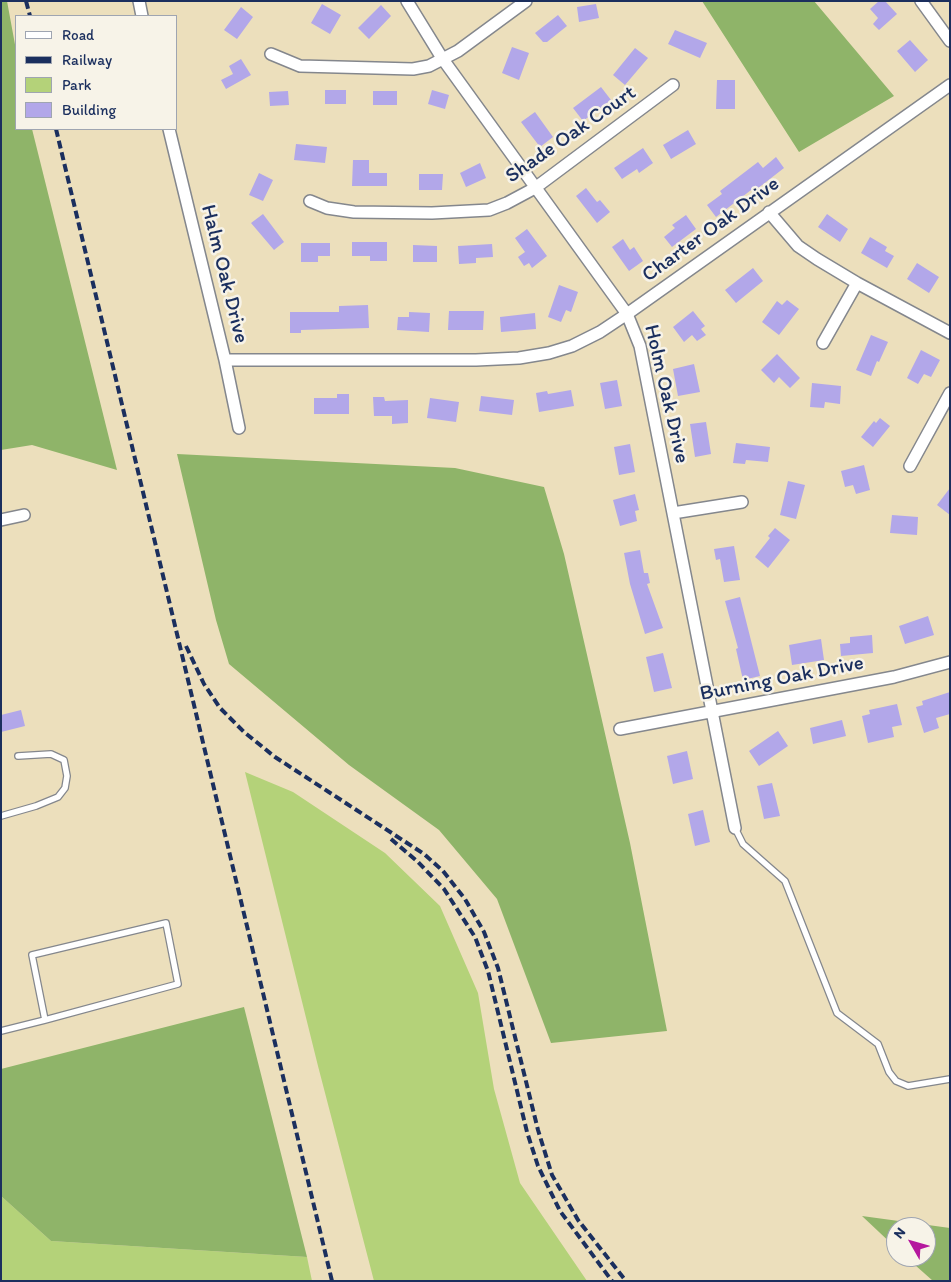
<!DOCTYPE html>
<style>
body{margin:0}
#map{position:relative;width:951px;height:1282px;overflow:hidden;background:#ecdfbc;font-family:Itim,sans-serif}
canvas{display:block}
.frame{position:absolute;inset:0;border:2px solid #1b2f5e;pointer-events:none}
.legend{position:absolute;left:15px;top:15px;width:162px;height:115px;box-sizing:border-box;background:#f7f3e8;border:1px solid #9fa5b1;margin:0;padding:6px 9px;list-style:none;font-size:15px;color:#1b2f5e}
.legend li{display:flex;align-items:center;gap:10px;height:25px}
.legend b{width:25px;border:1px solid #9fa5b1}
.north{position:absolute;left:886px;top:1217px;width:50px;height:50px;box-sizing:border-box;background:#f7f3e8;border:1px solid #9fa5b1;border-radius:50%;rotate:308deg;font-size:14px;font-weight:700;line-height:20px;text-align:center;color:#1b2f5e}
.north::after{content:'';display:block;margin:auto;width:18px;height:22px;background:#b5179e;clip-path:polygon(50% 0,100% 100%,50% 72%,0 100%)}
</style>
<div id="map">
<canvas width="951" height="1282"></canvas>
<div class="frame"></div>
<ul class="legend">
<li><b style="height:6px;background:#fff"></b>Road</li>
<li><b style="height:6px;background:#1b2f5e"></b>Railway</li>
<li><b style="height:14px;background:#b4d279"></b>Park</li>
<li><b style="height:14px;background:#b2a7e9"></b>Building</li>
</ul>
<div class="north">N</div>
</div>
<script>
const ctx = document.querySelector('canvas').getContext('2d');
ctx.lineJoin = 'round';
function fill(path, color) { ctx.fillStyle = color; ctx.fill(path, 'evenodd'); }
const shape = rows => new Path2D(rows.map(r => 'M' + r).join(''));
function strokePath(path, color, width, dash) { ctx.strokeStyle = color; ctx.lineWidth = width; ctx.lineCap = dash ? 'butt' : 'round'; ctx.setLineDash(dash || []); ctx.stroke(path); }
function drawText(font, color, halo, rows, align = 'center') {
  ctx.font = font + ' Itim,sans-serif'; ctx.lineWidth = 5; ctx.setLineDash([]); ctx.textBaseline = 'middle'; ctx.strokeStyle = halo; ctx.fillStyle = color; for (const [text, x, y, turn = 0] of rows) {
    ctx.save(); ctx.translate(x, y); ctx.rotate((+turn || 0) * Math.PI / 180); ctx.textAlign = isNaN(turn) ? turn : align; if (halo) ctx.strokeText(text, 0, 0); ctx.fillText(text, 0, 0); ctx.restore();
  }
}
fill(shape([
 [245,772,293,792,385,853,440,906,478,993,494,1089,520,1183,587,1281,374,1281,318,1066],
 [1,1196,51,1241,307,1257,312,1281,1,1281]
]), '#b4d279');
fill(shape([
 [1,1,7,1,16,50,16,129,32,129,117,470,32,445,1,450],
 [702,1,814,1,894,96,799,152],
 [177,454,455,468,544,487,564,554,630,843,667,1031,551,1043,497,899,439,830,349,765,229,664,216,620],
 [244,1007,307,1257,51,1241,1,1196,1,1069],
 [862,1216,950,1228,950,1281,933,1281,906,1257,926,1257,926,1227,896,1227,896,1248]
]), '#8fb469');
fill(shape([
 [879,1,885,1,897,14,879,30,873,24,878,18,870,9],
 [322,4,341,15,330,34,311,23],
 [596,4,599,18,579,22,577,7],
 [381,5,391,16,369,39,358,28],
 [241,7,253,17,237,39,224,30],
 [558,15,567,26,547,42,543,42,535,33],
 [675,30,707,43,700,58,668,44],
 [910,40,928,60,915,72,897,51],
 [512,47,529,53,519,80,502,73],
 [635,48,648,58,625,85,613,75],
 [241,59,251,75,226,89,221,80,233,74,229,66],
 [717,80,735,80,735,109,716,109],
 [601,87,611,100,583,121,573,108],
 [325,90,346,90,346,104,325,104],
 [432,90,449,95,445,109,428,104],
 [288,91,289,105,270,106,269,92],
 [373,91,397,91,397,105,373,105],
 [535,112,553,137,540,147,521,122],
 [688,130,696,144,671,159,663,145],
 [296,144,327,147,325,163,294,160],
 [643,148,653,163,639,173,637,169,622,179,614,168],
 [776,157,784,168,757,189,755,187,716,217,707,205,722,194,720,191,758,162,763,168],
 [353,160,369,160,369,173,387,173,387,186,352,186],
 [480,163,486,178,466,187,460,173],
 [259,173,273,180,263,201,249,195],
 [419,174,443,174,442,190,419,190],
 [586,188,597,202,600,200,610,212,597,223,576,196],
 [263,214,284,242,274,250,251,223],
 [827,214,848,229,840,242,818,227],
 [686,215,696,229,672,247,664,237,675,228,672,225],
 [527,229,547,256,532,268,529,263,524,266,518,257,525,252,515,238],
 [870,237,887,247,885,251,894,256,887,268,861,253],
 [623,239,630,250,634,247,643,261,629,271,612,247],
 [352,242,387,242,387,261,370,261,370,256,352,256],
 [301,243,330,243,330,256,318,256,318,262,301,262],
 [492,244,493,257,476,258,476,263,459,264,458,246],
 [413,245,437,246,437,262,413,262],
 [917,263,939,277,929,293,907,279],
 [753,268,763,281,736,303,725,290],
 [559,285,578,292,571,312,566,310,561,322,548,317],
 [787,300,799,309,779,335,762,322,777,301,782,305],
 [368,305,369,328,301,330,301,333,290,333,290,312,339,312,339,306],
 [449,311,484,311,483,330,448,330],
 [693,311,705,326,701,329,706,335,697,341,692,335,684,342,673,327],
 [409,312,430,313,429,332,397,330,398,317,409,317],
 [535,313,536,329,501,332,500,317],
 [871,335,888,342,879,362,877,361,871,376,856,370],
 [921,350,940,360,931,377,924,374,918,384,907,378],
 [777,354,800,378,790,388,779,377,774,383,761,370],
 [694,364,700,392,678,396,673,369],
 [617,380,622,406,605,409,600,383],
 [812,383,841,386,840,404,825,402,824,408,810,407],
 [571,390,574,406,539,412,536,393,547,391,548,394],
 [337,394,349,394,349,414,314,414,314,398,337,398],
 [481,396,514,400,512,415,479,411],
 [373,397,384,397,385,401,408,400,408,423,392,424,392,416,374,416],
 [430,398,459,402,456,422,427,418],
 [880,418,890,426,873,447,861,437,874,421,876,423],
 [706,422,711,454,695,457,690,424],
 [736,443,770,447,768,462,746,460,745,464,733,463],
 [630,444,635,472,619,475,614,447],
 [864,465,870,490,856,494,853,485,845,487,841,471],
 [788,481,805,485,796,519,780,515],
 [950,488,950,515,937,505],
 [635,494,639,510,635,511,637,521,620,526,613,500],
 [892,515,918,517,917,535,890,533],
 [775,528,790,540,768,568,755,557,770,538,768,536],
 [734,546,740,580,724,582,720,559,716,560,714,549],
 [640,550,644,573,648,573,650,583,647,584,663,628,645,634,630,584,624,553],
 [740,597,760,676,743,680,736,649,738,648,725,601],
 [928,616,934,635,905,644,899,626],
 [872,635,873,653,841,656,840,644,850,643,850,637],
 [821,639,824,660,792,665,789,645],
 [663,653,672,688,654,692,646,657],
 [950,692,950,714,936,718,939,728,924,733,916,707,923,705,922,701],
 [897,704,902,725,892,727,894,737,868,743,862,716,870,714,869,710],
 [21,710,25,726,1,732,1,715],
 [842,720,846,736,813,744,810,728],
 [778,731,788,746,759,766,749,751],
 [687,751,693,779,673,784,667,756],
 [772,783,780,816,764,819,757,786],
 [703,810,710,842,695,846,688,814]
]), '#b2a7e9');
const service = shape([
 [1,816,36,806,58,797,65,788,67,776,64,760,51,754,18,756],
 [735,828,743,844,785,881,837,1013,878,1044,889,1072,896,1081,908,1086,950,1079],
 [1,1031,45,1020,178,984,166,923,32,955,45,1020]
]);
const minor = shape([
 [139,1,142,16],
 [407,1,442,58,627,314,640,346,735,828],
 [921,1,950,41],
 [271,54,300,66,413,69,429,66,458,51,526,1],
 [169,129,225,360,239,428],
 [310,201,327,208,354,212,432,213,489,210,507,203,535,188,673,85],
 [769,212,798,246,817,259,857,283,950,333],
 [823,343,857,283],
 [225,360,476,360,519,358,549,353,572,346,600,332,627,314,950,85],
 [910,466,950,393],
 [673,513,742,502],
 [1,520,24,515],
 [620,729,894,677,950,662]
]);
strokePath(service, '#84878d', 8);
strokePath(minor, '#84878d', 14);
strokePath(service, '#fff', 5.5);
strokePath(minor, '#fff', 11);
strokePath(shape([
 [26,1,30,16],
 [56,129,332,1281],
 [186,646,204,684,220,708,244,732,275,757,424,854,443,871,465,899,484,932,498,968,538,1130,552,1175,578,1220,626,1281],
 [391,839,418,862,444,889,475,937,488,971,527,1132,538,1166,560,1211,612,1281]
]), '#1b2f5e', 4, [8, 4]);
drawText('21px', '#1b2f5e', '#f7f3e8', [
 ["Shade Oak Court",571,135,-35],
 ["Charter Oak Drive",711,230,-36],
 ["Halm Oak Drive",224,274,76],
 ["Holm Oak Drive",666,394,77],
 ["Burning Oak Drive",782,679,-11]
]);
</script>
